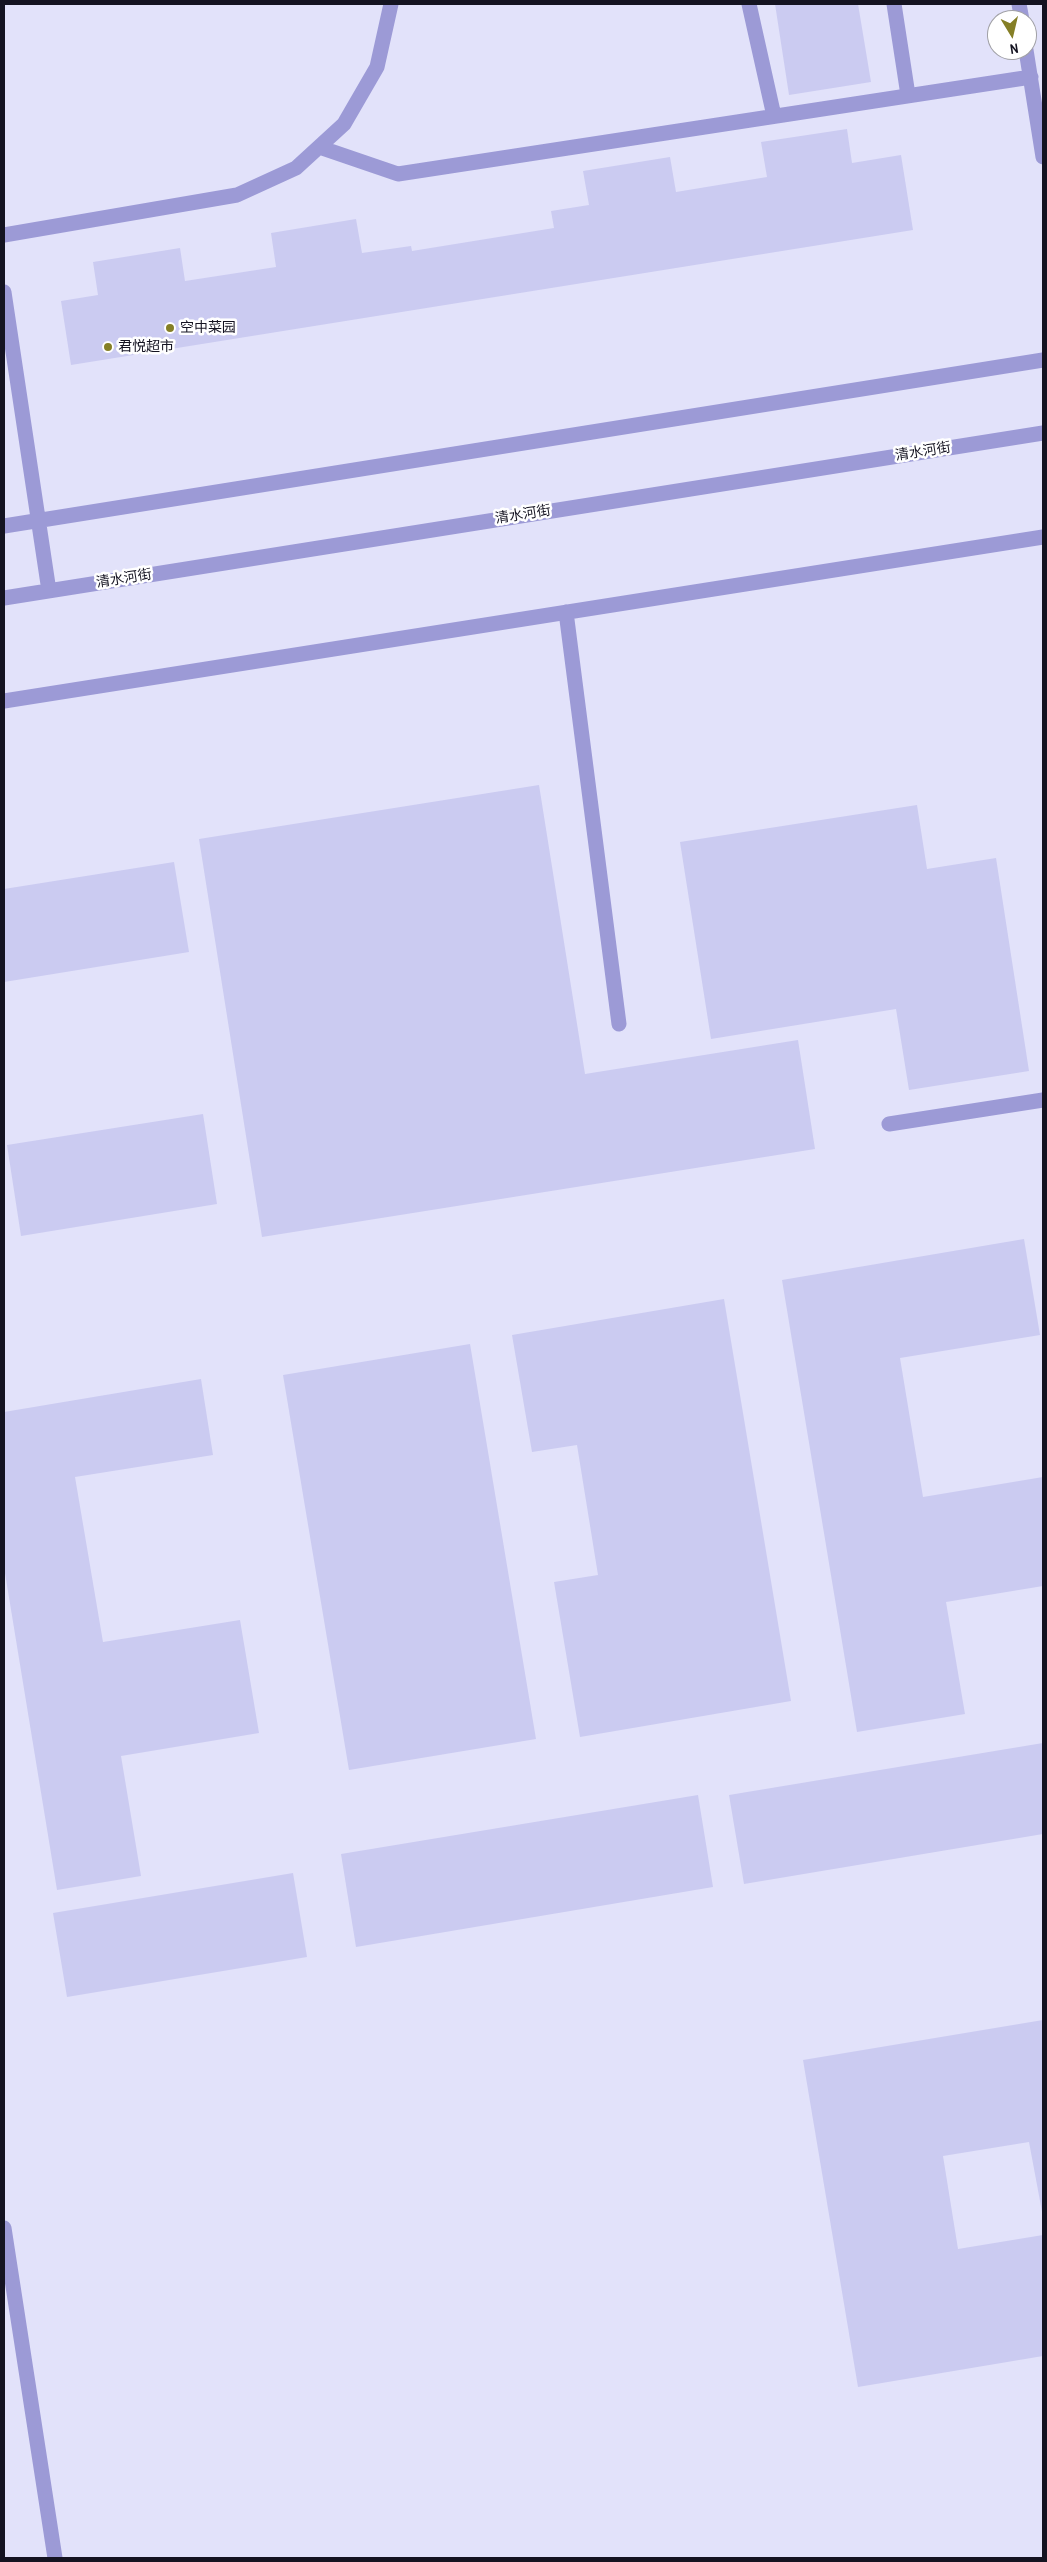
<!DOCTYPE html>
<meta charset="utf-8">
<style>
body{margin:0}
#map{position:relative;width:1047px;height:2562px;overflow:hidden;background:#e2e2fa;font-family:"Archivo Narrow",sans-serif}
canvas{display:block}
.frame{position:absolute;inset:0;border:5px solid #141321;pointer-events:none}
.north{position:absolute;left:987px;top:10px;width:50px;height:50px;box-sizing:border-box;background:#fff;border:1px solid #a1a1a6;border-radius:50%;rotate:171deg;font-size:14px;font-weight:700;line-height:20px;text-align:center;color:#141321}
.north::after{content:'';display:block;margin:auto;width:18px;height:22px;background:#857f26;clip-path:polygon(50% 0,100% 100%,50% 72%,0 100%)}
</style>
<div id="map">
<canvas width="1047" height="2562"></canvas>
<div class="frame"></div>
<div class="north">N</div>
</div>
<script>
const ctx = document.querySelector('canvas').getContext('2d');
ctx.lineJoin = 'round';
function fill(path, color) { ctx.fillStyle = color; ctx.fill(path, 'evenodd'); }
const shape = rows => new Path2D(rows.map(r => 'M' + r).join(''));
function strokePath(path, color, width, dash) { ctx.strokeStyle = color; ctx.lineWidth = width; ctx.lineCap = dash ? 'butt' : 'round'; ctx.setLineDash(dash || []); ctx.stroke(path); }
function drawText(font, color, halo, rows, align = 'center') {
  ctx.font = font + ' "Archivo Narrow","Noto Sans SC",sans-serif'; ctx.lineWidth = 5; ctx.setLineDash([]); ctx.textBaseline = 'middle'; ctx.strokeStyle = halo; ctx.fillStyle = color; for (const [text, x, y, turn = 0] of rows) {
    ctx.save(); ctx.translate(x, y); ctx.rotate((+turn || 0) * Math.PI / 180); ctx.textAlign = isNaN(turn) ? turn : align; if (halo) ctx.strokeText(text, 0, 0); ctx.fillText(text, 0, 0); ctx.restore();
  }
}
fill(shape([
 [775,4,858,4,871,82,789,95],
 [847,129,852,163,901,155,913,230,71,365,61,301,98,295,93,262,180,248,185,281,276,267,271,233,356,219,362,253,411,246,412,251,554,228,551,211,589,205,583,171,670,157,676,192,767,177,761,142],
 [539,785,585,1074,798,1040,815,1149,262,1237,199,839],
 [917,805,927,869,996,858,1029,1071,909,1090,896,1009,711,1039,680,842],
 [174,862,189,952,4,982,4,889],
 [203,1114,217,1204,21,1236,7,1145],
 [1024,1239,1040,1335,900,1358,923,1497,1043,1477,1043,1586,946,1602,965,1714,857,1732,782,1280],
 [724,1299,791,1701,580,1737,554,1582,598,1575,577,1445,532,1452,512,1335],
 [470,1344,536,1739,349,1770,283,1375],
 [201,1379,213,1455,75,1477,103,1642,240,1620,259,1733,121,1756,141,1876,57,1890,4,1567,4,1412],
 [1043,1743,1043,1834,744,1884,729,1795],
 [698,1795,713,1887,356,1947,341,1854],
 [293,1873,307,1957,67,1997,53,1913],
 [1043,2020,1043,2217,1029,2142,943,2156,958,2249,1043,2235,1043,2356,858,2387,803,2060]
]), '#cbcbf1');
strokePath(shape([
 [749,4,774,116],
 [894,4,908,95],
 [1019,4,1022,20],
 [1026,50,1043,157],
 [319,147,398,174,1031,77],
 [4,235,237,195,296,168,344,124,377,67,391,4],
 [4,292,49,591],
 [4,526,1043,360],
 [4,598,1043,433],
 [566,612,619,1024],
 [4,701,1043,537],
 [889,1124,1043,1100],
 [4,2228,55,2558]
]), '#9c9ad6', 15);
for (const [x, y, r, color] of [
 [170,328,5,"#857f26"],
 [108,347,5,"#857f26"]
]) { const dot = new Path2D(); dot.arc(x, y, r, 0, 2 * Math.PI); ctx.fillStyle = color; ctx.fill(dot); strokePath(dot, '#fff', 2); }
drawText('14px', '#141321', '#fff', [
 ["空中菜园",180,328],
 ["君悦超市",118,347]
], 'left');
drawText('14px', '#141321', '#fff', [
 ["清水河街",923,452,-9],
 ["清水河街",523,515,-9],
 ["清水河街",124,579,-9]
]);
</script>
